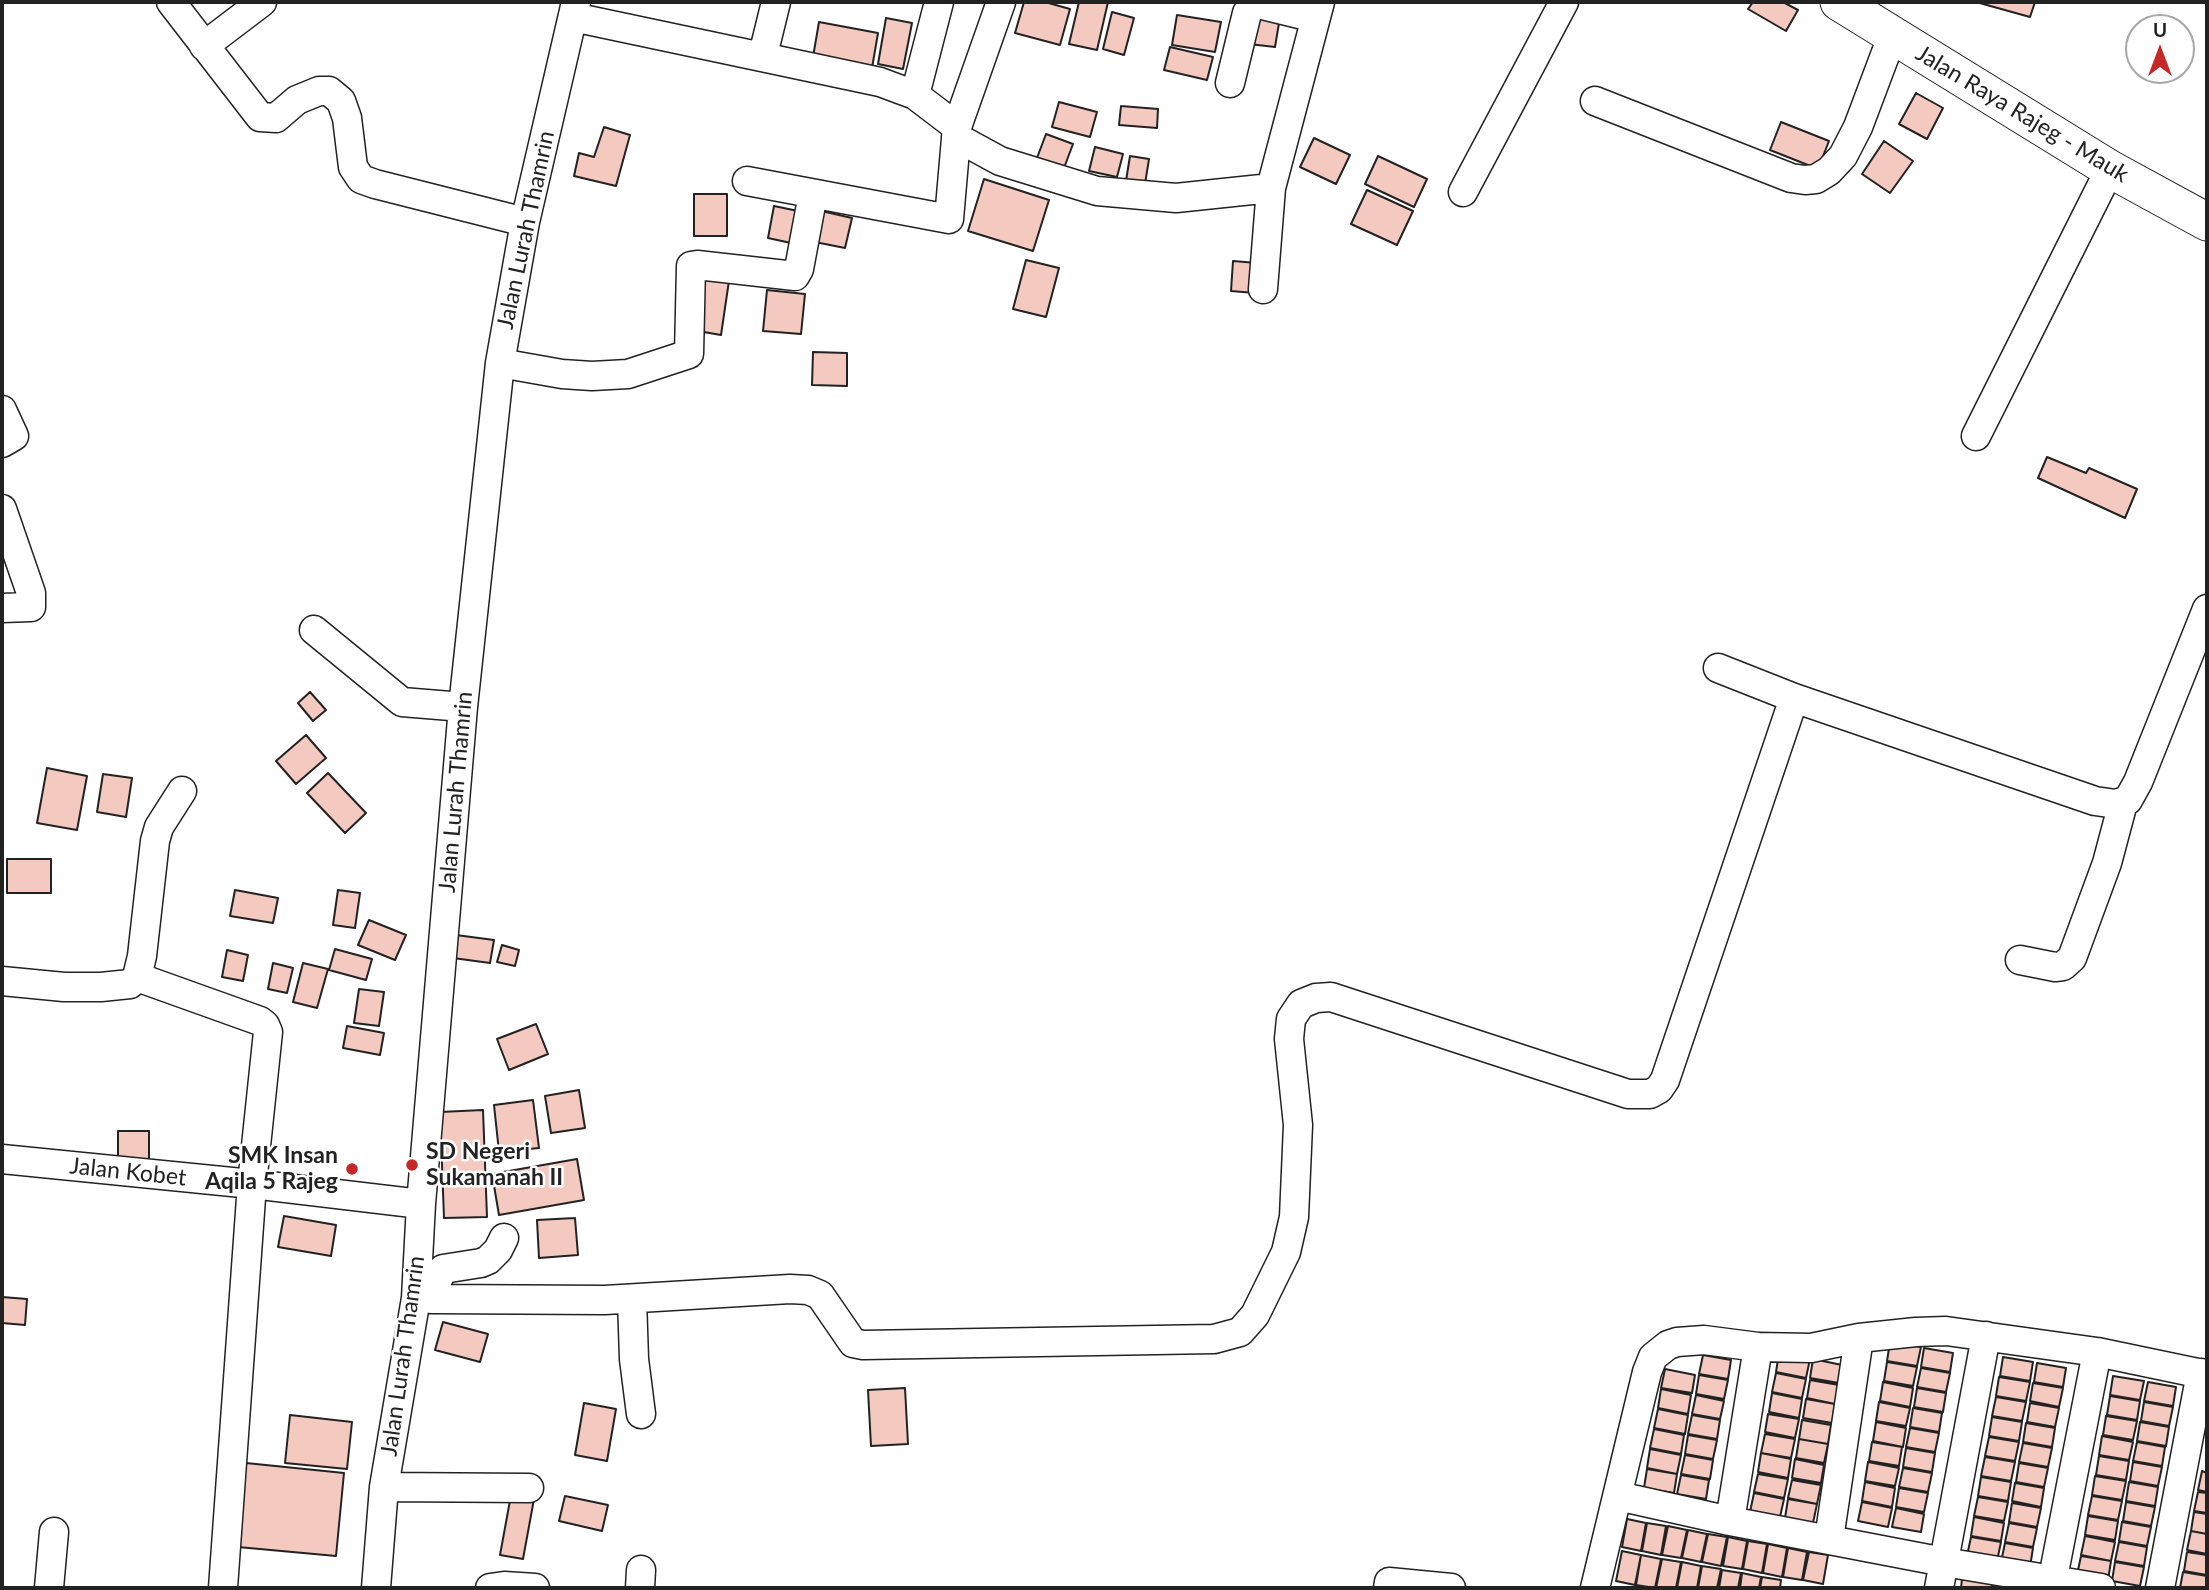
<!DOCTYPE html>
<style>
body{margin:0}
#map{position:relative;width:2209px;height:1590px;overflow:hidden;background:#fff;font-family:Lato,sans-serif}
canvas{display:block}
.frame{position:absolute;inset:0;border:4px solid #222;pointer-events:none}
.north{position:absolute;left:2125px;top:14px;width:70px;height:70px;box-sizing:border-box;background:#fff;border:2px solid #a7a7a7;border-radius:50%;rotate:0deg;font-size:19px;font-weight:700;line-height:28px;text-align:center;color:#222}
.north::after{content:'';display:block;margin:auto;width:24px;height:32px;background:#c62828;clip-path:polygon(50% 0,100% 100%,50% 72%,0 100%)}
</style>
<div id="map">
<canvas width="2209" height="1590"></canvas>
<div class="frame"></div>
<div class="north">U</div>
</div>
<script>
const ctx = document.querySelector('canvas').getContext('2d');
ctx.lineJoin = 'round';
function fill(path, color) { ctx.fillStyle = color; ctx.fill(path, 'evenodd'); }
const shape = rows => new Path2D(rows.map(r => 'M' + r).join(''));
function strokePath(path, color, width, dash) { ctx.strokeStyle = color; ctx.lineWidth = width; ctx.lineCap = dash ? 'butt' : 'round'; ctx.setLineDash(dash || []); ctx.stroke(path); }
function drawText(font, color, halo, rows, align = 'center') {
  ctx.font = font + ' Lato,sans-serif'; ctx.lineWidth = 5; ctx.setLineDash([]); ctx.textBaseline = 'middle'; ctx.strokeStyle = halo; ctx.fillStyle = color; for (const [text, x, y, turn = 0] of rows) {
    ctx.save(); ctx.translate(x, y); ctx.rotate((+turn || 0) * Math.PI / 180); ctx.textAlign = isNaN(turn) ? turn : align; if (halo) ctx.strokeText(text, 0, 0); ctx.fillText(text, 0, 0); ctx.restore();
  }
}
const building = shape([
 [1024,2,1045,2,1070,9,1060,45,1015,33,1024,2],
 [1079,2,1108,2,1097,50,1069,44,1079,2],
 [1753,2,1783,2,1798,10,1786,31,1748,9,1753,2],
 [1976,2,2035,2,2030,17,1976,2],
 [1112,12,1134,18,1124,55,1103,49,1112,12],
 [1253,13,1280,17,1275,47,1249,44,1253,13],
 [1177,15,1221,22,1215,52,1172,45,1177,15],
 [886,18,912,23,903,69,878,64,886,18],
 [819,22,878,33,872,68,813,57,819,22],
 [1170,47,1213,57,1207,80,1164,70,1170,47],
 [1916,93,1943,108,1927,139,1899,124,1916,93],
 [1059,102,1097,112,1090,137,1052,127,1059,102],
 [1121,106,1158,109,1157,128,1119,125,1121,106],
 [1781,122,1829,141,1818,169,1770,150,1781,122],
 [604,127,630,135,616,186,574,176,579,153,594,157,604,127],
 [1046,134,1073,144,1064,168,1037,158,1046,134],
 [1314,138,1350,155,1336,184,1300,167,1314,138],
 [1884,141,1913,161,1890,193,1862,174,1884,141],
 [1095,147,1123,154,1117,177,1089,171,1095,147],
 [1130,156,1149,159,1144,190,1125,187,1130,156],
 [1378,156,1427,179,1414,207,1365,184,1378,156],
 [984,179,1049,200,1033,251,968,231,984,179],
 [1367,190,1413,211,1397,245,1351,224,1367,190],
 [694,194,727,194,727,236,694,236,694,194],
 [774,206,798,211,791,243,768,238,774,206],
 [817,210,852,218,845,248,810,241,817,210],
 [1026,260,1059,268,1046,317,1013,309,1026,260],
 [1233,261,1257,263,1255,293,1231,291,1233,261],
 [700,270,730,274,721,335,692,330,700,270],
 [767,290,805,294,801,334,763,331,767,290],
 [813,352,847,353,847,386,812,385,813,352],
 [2047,457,2086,473,2089,468,2137,489,2125,518,2038,478,2047,457],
 [310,692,326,710,313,721,298,703,310,692],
 [306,735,326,758,296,784,276,761,306,735],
 [47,768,87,776,77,830,37,823,47,768],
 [328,773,366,813,345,833,307,793,328,773],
 [103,774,132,778,126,817,97,812,103,774],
 [7,859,51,859,51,893,7,893,7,859],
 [235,890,278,898,273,923,230,916,235,890],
 [338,890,360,893,355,928,333,925,338,890],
 [369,920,406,935,395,960,358,945,369,920],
 [456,935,494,940,490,963,453,958,456,935],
 [502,945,519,950,515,966,497,962,502,945],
 [335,949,372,959,366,980,329,970,335,949],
 [227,950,248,955,243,981,222,977,227,950],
 [273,963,293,968,287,993,268,989,273,963],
 [303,963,328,969,317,1008,293,1002,303,963],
 [359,989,384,992,379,1026,354,1023,359,989],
 [536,1024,548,1054,509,1070,497,1039,536,1024],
 [347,1026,384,1033,380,1055,343,1048,347,1026],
 [579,1090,585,1128,551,1133,545,1096,579,1090],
 [533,1100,539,1148,499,1152,494,1105,533,1100],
 [483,1110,487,1217,444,1218,440,1112,483,1110],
 [118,1131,149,1131,149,1163,118,1163,118,1131],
 [577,1159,584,1200,499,1215,492,1174,577,1159],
 [284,1216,336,1225,331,1256,278,1247,284,1216],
 [575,1218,578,1255,539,1258,537,1220,575,1218],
 [2,1297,27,1299,25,1325,2,1323,2,1297],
 [443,1322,488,1334,480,1362,435,1350,443,1322],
 [1890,1342,1921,1347,1917,1366,1887,1361,1890,1342],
 [1924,1348,1953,1353,1950,1372,1921,1367,1924,1348],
 [1779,1353,1810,1359,1806,1378,1776,1372,1779,1353],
 [1703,1355,1731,1360,1728,1379,1699,1374,1703,1355],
 [2003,1357,2033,1362,2030,1381,2000,1376,2003,1357],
 [1813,1359,1842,1365,1839,1383,1810,1378,1813,1359],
 [1887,1362,1917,1367,1913,1386,1884,1381,1887,1362],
 [2037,1363,2066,1368,2063,1387,2034,1382,2037,1363],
 [1921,1368,1950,1373,1946,1392,1917,1387,1921,1368],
 [1665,1369,1695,1375,1692,1393,1661,1388,1665,1369],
 [1776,1373,1806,1379,1802,1398,1772,1392,1776,1373],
 [1699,1375,1728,1380,1724,1399,1696,1394,1699,1375],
 [2113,1376,2144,1381,2140,1400,2110,1395,2113,1376],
 [1999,1377,2030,1382,2026,1401,1996,1396,1999,1377],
 [1810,1380,1839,1385,1835,1404,1807,1398,1810,1380],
 [1883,1382,1913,1388,1910,1407,1880,1401,1883,1382],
 [2148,1382,2176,1387,2173,1406,2144,1401,2148,1382],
 [2033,1383,2063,1388,2059,1407,2030,1401,2033,1383],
 [905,1388,908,1444,871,1446,868,1390,905,1388],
 [1917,1388,1946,1393,1943,1412,1914,1407,1917,1388],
 [1661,1389,1691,1395,1688,1414,1658,1408,1661,1389],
 [1772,1393,1802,1399,1799,1418,1769,1412,1772,1393],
 [1696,1395,1724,1401,1720,1419,1692,1414,1696,1395],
 [2110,1396,2140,1401,2137,1420,2107,1415,2110,1396],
 [1996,1397,2026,1402,2022,1421,1992,1416,1996,1397],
 [1806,1399,1835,1404,1832,1423,1803,1418,1806,1399],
 [1879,1402,1910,1408,1906,1426,1876,1421,1879,1402],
 [2144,1402,2173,1407,2169,1426,2141,1421,2144,1402],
 [584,1403,616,1409,607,1461,575,1455,584,1403],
 [2030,1403,2059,1408,2055,1427,2027,1422,2030,1403],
 [1913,1408,1942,1413,1939,1432,1910,1427,1913,1408],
 [1658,1409,1688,1415,1685,1434,1654,1428,1658,1409],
 [1768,1414,1799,1419,1795,1438,1765,1432,1768,1414],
 [290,1415,352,1422,347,1469,285,1463,290,1415],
 [1692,1415,1720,1420,1717,1439,1688,1434,1692,1415],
 [2106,1416,2137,1421,2133,1440,2103,1435,2106,1416],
 [1992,1417,2022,1422,2019,1441,1989,1436,1992,1417],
 [1802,1420,1831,1425,1828,1444,1799,1439,1802,1420],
 [1876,1422,1906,1428,1903,1447,1873,1441,1876,1422],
 [2140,1422,2169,1427,2166,1446,2137,1441,2140,1422],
 [2026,1423,2055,1428,2052,1447,2023,1442,2026,1423],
 [1910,1428,1939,1433,1935,1452,1906,1447,1910,1428],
 [1654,1429,1684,1435,1681,1454,1650,1448,1654,1429],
 [1765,1434,1795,1439,1791,1458,1761,1453,1765,1434],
 [1688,1435,1717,1440,1713,1459,1685,1454,1688,1435],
 [2102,1436,2133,1442,2129,1460,2099,1455,2102,1436],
 [1989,1437,2019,1442,2015,1461,1985,1456,1989,1437],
 [1799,1439,1828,1444,1824,1463,1796,1458,1799,1439],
 [1872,1442,1902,1447,1899,1466,1869,1461,1872,1442],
 [2137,1442,2165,1447,2162,1466,2133,1461,2137,1442],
 [2023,1443,2052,1448,2048,1467,2019,1462,2023,1443],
 [1906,1448,1935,1453,1932,1472,1903,1467,1906,1448],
 [1650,1449,1681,1455,1677,1474,1647,1468,1650,1449],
 [1761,1453,1791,1459,1788,1478,1758,1472,1761,1453],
 [1685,1455,1713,1460,1710,1479,1681,1474,1685,1455],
 [2099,1456,2129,1461,2126,1480,2096,1475,2099,1456],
 [1985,1457,2015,1462,2011,1481,1981,1476,1985,1457],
 [1795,1459,1824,1465,1821,1483,1792,1478,1795,1459],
 [1868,1462,1899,1468,1895,1486,1865,1481,1868,1462],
 [2133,1462,2162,1467,2158,1486,2130,1481,2133,1462],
 [246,1463,344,1473,336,1556,238,1547,246,1463],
 [2019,1463,2048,1468,2044,1487,2016,1482,2019,1463],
 [1903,1468,1932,1473,1928,1492,1899,1487,1903,1468],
 [1647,1469,1677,1474,1674,1493,1644,1488,1647,1469],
 [2202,1471,2207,1473,2207,1492,2198,1490,2202,1471],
 [1758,1474,1788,1479,1784,1498,1754,1492,1758,1474],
 [1681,1475,1709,1480,1706,1499,1677,1494,1681,1475],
 [2095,1476,2126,1481,2122,1500,2092,1495,2095,1476],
 [1981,1477,2011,1482,2008,1501,1978,1496,1981,1477],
 [1792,1480,1821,1485,1817,1504,1788,1498,1792,1480],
 [1865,1482,1895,1488,1892,1507,1862,1501,1865,1482],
 [2129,1482,2158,1487,2155,1506,2126,1501,2129,1482],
 [2015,1483,2044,1488,2041,1507,2012,1501,2015,1483],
 [1899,1488,1928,1493,1924,1512,1896,1507,1899,1488],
 [2198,1492,2207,1493,2207,1513,2194,1511,2198,1492],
 [1754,1493,1784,1499,1780,1517,1750,1512,1754,1493],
 [511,1495,534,1499,523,1559,500,1555,511,1495],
 [565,1496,608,1505,602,1531,559,1521,565,1496],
 [2092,1496,2122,1501,2118,1520,2088,1515,2092,1496],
 [1978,1497,2008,1502,2004,1521,1974,1516,1978,1497],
 [1788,1499,1817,1504,1813,1523,1785,1518,1788,1499],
 [1862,1502,1892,1508,1888,1527,1858,1521,1862,1502],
 [2126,1502,2155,1507,2151,1526,2123,1521,2126,1502],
 [2012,1503,2041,1508,2037,1527,2009,1522,2012,1503],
 [1896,1508,1924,1514,1921,1532,1892,1527,1896,1508],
 [2194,1512,2207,1514,2207,1534,2191,1531,2194,1512],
 [2088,1516,2118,1521,2115,1540,2085,1535,2088,1516],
 [1974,1517,2004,1523,2001,1541,1971,1536,1974,1517],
 [1627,1519,1646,1523,1641,1551,1622,1547,1627,1519],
 [2122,1522,2151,1527,2147,1546,2119,1541,2122,1522],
 [1647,1523,1666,1526,1661,1555,1642,1551,1647,1523],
 [2009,1523,2037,1528,2033,1547,2005,1542,2009,1523],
 [1668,1526,1687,1530,1681,1558,1662,1555,1668,1526],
 [1688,1530,1707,1534,1701,1562,1682,1558,1688,1530],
 [2191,1531,2207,1534,2207,1554,2187,1550,2191,1531],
 [1708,1534,1727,1537,1721,1566,1702,1562,1708,1534],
 [2085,1536,2115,1542,2111,1561,2081,1555,2085,1536],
 [1728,1537,1747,1541,1742,1569,1723,1566,1728,1537],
 [1971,1537,2001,1542,1997,1561,1967,1556,1971,1537],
 [1748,1541,1767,1544,1762,1573,1743,1569,1748,1541],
 [2119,1542,2147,1547,2144,1566,2115,1561,2119,1542],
 [2005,1543,2033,1548,2030,1567,2001,1562,2005,1543],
 [1768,1544,1787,1548,1782,1577,1763,1573,1768,1544],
 [1788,1548,1807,1552,1802,1580,1783,1577,1788,1548],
 [1622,1551,1641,1555,1635,1585,1616,1581,1622,1551],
 [1809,1552,1828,1555,1823,1584,1803,1580,1809,1552],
 [2187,1552,2207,1555,2207,1575,2184,1571,2187,1552],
 [1641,1555,1661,1559,1655,1588,1636,1585,1641,1555],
 [2081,1556,2111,1561,2108,1580,2077,1575,2081,1556],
 [1662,1559,1681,1562,1676,1588,1656,1588,1662,1559],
 [1682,1562,1701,1566,1697,1588,1677,1588,1682,1562],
 [2115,1562,2144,1567,2140,1586,2112,1581,2115,1562],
 [1702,1566,1721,1569,1717,1588,1698,1588,1702,1566],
 [1722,1570,1741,1573,1738,1588,1719,1588,1722,1570],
 [2183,1572,2207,1576,2207,1588,2180,1588,2183,1572],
 [1742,1573,1761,1577,1759,1588,1740,1588,1742,1573],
 [1762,1577,1781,1580,1780,1588,1760,1588,1762,1577],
 [1962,1579,1992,1584,1992,1588,1961,1588,1962,1579]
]);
fill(building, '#f3c9c0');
strokePath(building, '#222', 2);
const minor = shape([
 [171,2,260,117,276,118,297,100,319,91,329,91,341,101,347,118,353,167,361,179,375,184,525,222],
 [573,17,880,82,915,95,957,127],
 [204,46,262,2],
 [763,55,776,2],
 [1230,83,1247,13,1252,6,1258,4,1315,18],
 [915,95,939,2],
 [1595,101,1791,178,1805,180,1816,179,1829,171,1843,156,1858,127,1893,34],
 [956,137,1000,161,1097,191,1176,198,1271,188],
 [747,181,949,219,957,127,1001,2],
 [1463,192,1564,2],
 [1263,289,1271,188,1320,2],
 [500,363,562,374,592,376,628,374,689,354,691,266,697,265,795,276,799,269,813,194],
 [2,410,14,436,2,443],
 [1976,436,2110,169],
 [2,509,31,593,31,607,2,608],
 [314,630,402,702,463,707],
 [1718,668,1794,698,2095,801,2116,804,2128,800,2138,782,2207,609],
 [2020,960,2055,967,2063,966,2072,958,2107,863,2123,803],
 [137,977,260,1021,265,1025,268,1032,252,1184,223,1588],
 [2,981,64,987,101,987,130,984,137,977,142,956,155,841,159,827,182,791],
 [2,1159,252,1184,421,1204],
 [416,1298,433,1299,433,1289,443,1269,481,1263,488,1260,498,1250,504,1238],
 [433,1299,605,1300,790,1289,808,1290,820,1295,853,1343,863,1345,1214,1339,1240,1332,1255,1315,1286,1252,1294,1217,1298,1125,1289,1039,1291,1019,1301,1004,1316,998,1331,997,1628,1094,1650,1094,1659,1089,1665,1080,1794,698],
 [632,1299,634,1359,641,1414],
 [384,1487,529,1488],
 [1618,1496,1730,1521,1944,1562,2101,1588],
 [1730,1521,1758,1347],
 [1829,1539,1859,1338],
 [49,1588,54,1532],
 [376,1588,384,1487,416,1298,421,1204,463,707,500,363,525,222,576,2],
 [490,1588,504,1586,535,1588],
 [640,1588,641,1570],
 [1388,1588,1389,1582,1451,1588],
 [1595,1588,1647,1372,1653,1357,1668,1345,1677,1342,1704,1340,1758,1347,1811,1348,1859,1338,1916,1332,1946,1331,2097,1352,2207,1375],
 [1939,1588,1986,1336],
 [2051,1588,2097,1352],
 [2160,1588,2201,1373]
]);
const major = shape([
 [1839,2,2110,169,2207,222]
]);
strokePath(minor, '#222', 31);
strokePath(major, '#222', 39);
strokePath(minor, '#fff', 28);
strokePath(major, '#fff', 37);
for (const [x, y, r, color] of [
 [412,1165,7,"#c62828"],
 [352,1169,7,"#c62828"]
]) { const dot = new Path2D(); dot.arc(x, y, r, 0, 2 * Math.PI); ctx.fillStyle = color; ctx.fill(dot); strokePath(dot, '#fff', 2.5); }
drawText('23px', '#222', '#fff', [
 ["Jalan Raya Rajeg - Mauk",2022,114,31],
 ["Jalan Lurah Thamrin",526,230,-78],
 ["Jalan Lurah Thamrin",456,792,-85],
 ["Jalan Kobet",128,1172,6],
 ["Jalan Lurah Thamrin",403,1356,-82]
]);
drawText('bold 23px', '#222', '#fff', [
 ["SD Negeri",426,1152],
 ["Sukamanah II",426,1178],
 ["SMK Insan",338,1156,"right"],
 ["Aqila 5 Rajeg",338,1182,"right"]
], 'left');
</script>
